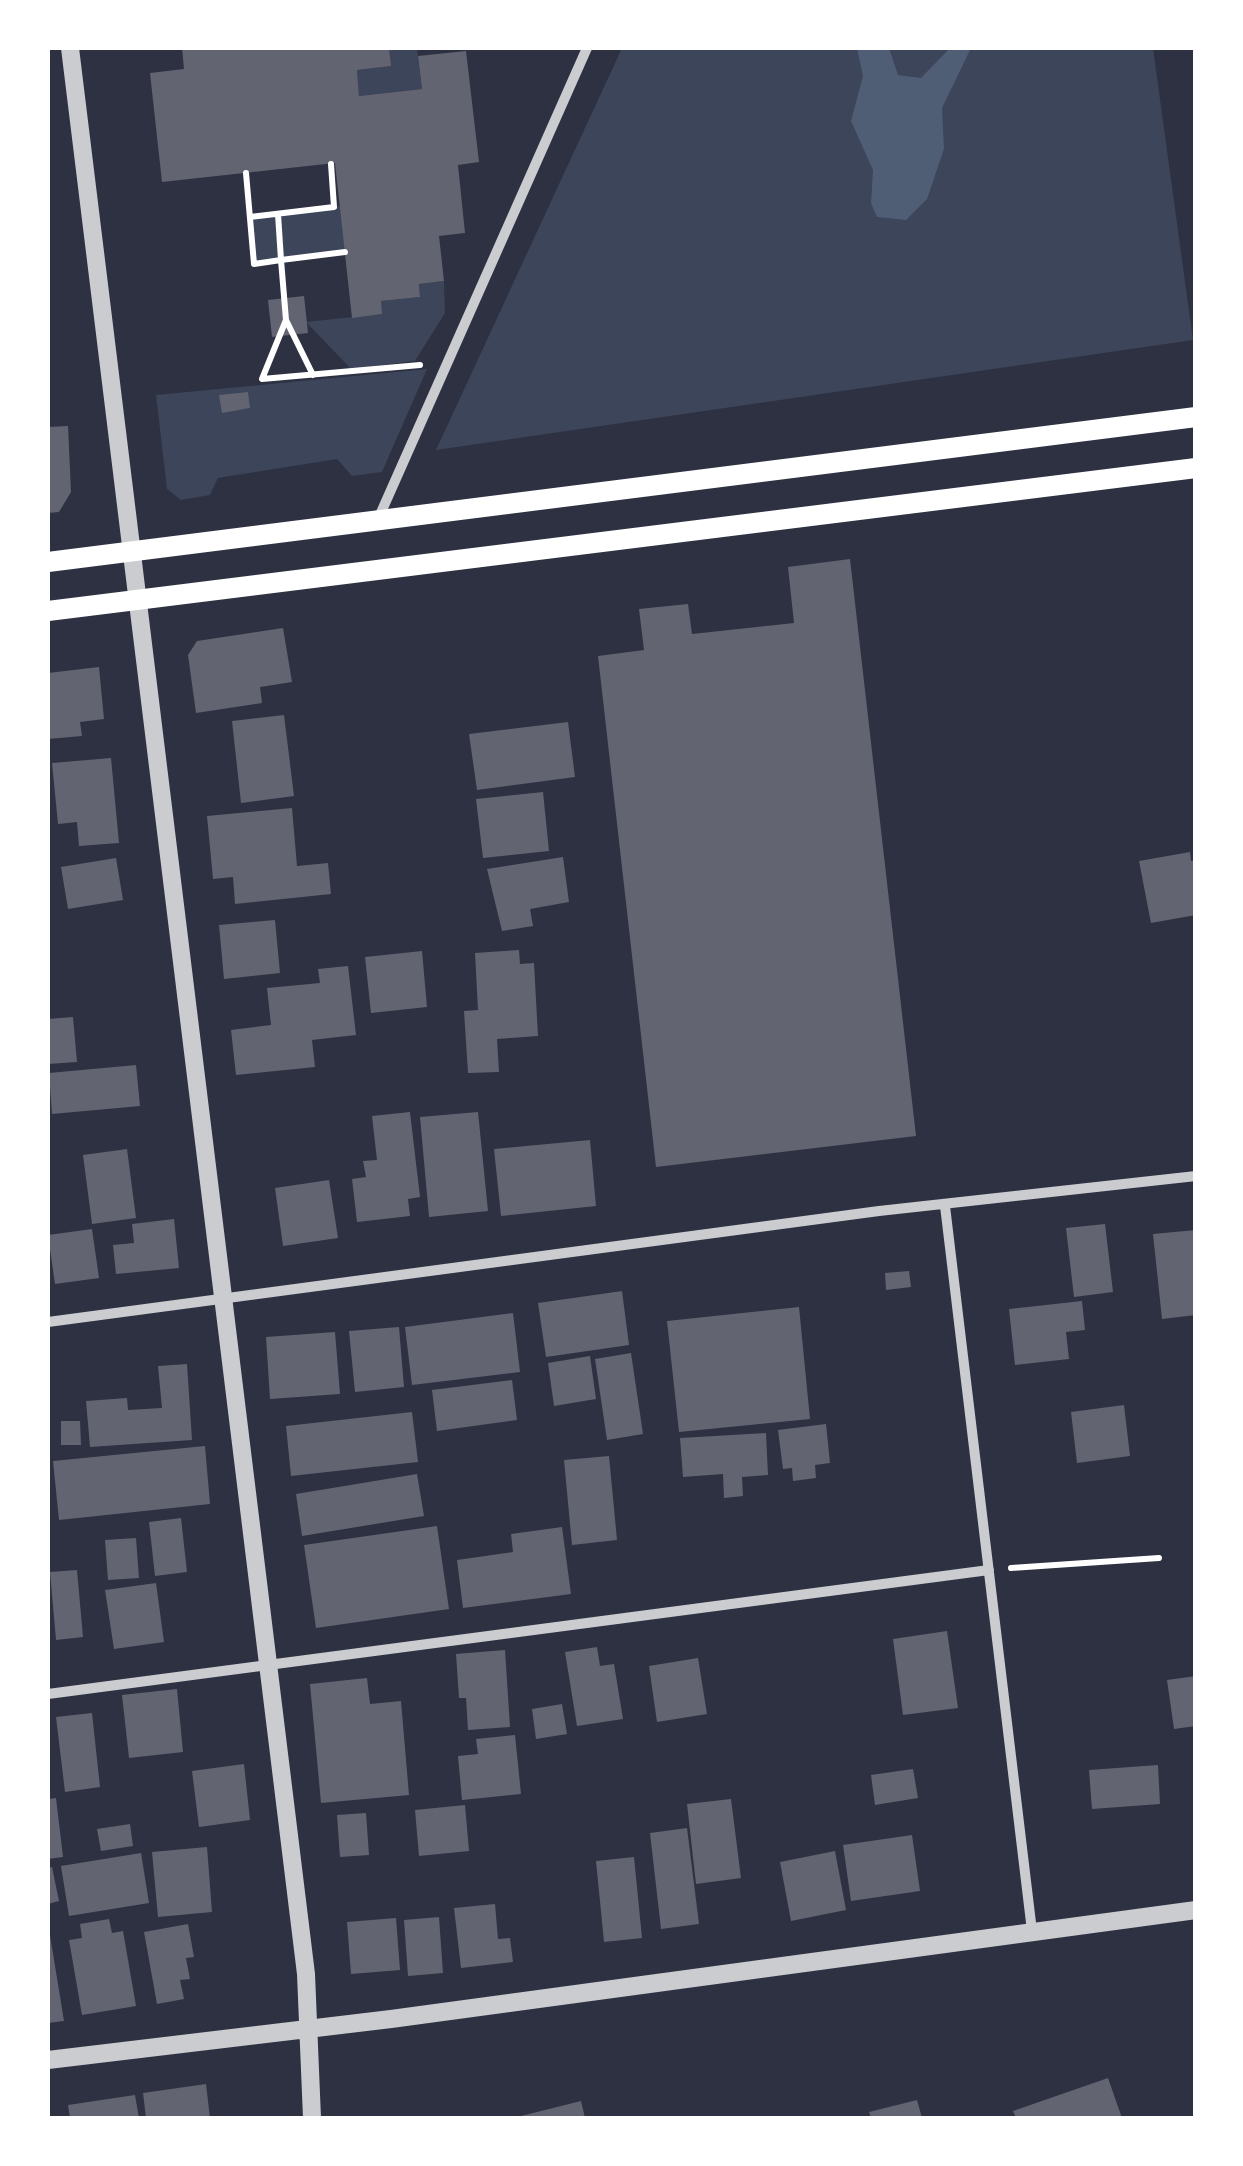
<!DOCTYPE html>
<style>
body{margin:0}
#map{position:relative;width:1243px;height:2166px;overflow:hidden;background:#2d3142;font-family:"Zilla Slab",serif}
canvas{display:block}
.frame{position:absolute;inset:0;border:50px solid #fff;pointer-events:none}
</style>
<div id="map">
<canvas width="1243" height="2166"></canvas>
<div class="frame"></div>
</div>
<script>
const ctx = document.querySelector('canvas').getContext('2d');
ctx.lineJoin = 'round';
function fill(path, color) { ctx.fillStyle = color; ctx.fill(path, 'evenodd'); }
const shape = rows => new Path2D(rows.map(r => 'M' + r).join(''));
function strokePath(path, color, width, dash) { ctx.strokeStyle = color; ctx.lineWidth = width; ctx.lineCap = dash ? 'butt' : 'round'; ctx.setLineDash(dash || []); ctx.stroke(path); }
fill(shape([
 [389,48,417,48,422,89,359,96,357,70,390,66],
 [622,48,1153,48,1193,340,436,450],
 [340,206,345,252,254,264,250,217],
 [444,281,445,313,415,361,351,369,306,322,381,314,381,301,420,297,419,284],
 [427,369,382,472,352,476,337,459,218,478,210,495,181,500,167,489,156,395]
]), '#3c4559');
fill(shape([
 [857,48,889,48,898,75,921,78,950,48,971,48,942,108,944,149,927,199,906,220,877,217,871,203,873,170,851,121,863,76]
]), '#4f5d75');
fill(shape([
 [182,48,389,48,391,66,357,70,359,96,422,89,418,56,466,51,479,162,458,165,465,233,439,236,444,281,419,284,420,297,381,301,382,314,352,318,335,163,162,182,150,73,184,69],
 [304,296,308,333,272,337,268,300],
 [248,392,250,408,222,413,219,395],
 [68,426,71,492,59,512,48,513,48,427],
 [850,559,916,1136,656,1167,598,656,644,650,639,609,688,604,692,634,794,623,788,567],
 [283,628,292,682,260,687,262,703,196,713,188,655,197,641],
 [99,667,104,719,80,722,82,736,48,739,48,673],
 [284,715,294,796,241,803,232,721],
 [568,722,575,777,477,790,469,734],
 [111,758,119,843,79,846,77,822,58,824,52,763],
 [543,792,549,851,483,858,476,799],
 [292,808,297,866,328,863,331,894,235,904,233,877,213,879,207,816],
 [1190,852,1191,861,1196,860,1196,915,1151,923,1139,861],
 [563,857,569,902,530,909,533,926,502,931,487,869],
 [116,858,123,900,68,909,61,867],
 [275,920,280,973,224,979,219,925],
 [519,950,520,964,534,963,538,1036,497,1039,499,1072,468,1073,464,1011,478,1010,475,953],
 [422,951,427,1007,371,1013,365,957],
 [348,966,356,1035,312,1040,315,1067,236,1075,231,1030,271,1025,267,988,320,983,318,969],
 [73,1017,77,1062,48,1064,48,1019],
 [136,1065,140,1106,52,1114,49,1073],
 [410,1112,420,1197,408,1199,410,1216,357,1222,352,1179,366,1177,363,1161,377,1160,372,1116],
 [478,1112,488,1211,429,1217,420,1117],
 [590,1140,596,1206,501,1216,494,1149],
 [127,1149,136,1218,92,1224,83,1155],
 [329,1180,338,1238,283,1246,275,1188],
 [174,1219,179,1268,116,1274,113,1245,134,1243,132,1224],
 [1105,1224,1113,1292,1074,1297,1066,1228],
 [92,1229,99,1278,55,1284,48,1235],
 [1196,1230,1196,1315,1162,1319,1153,1234],
 [909,1271,911,1287,886,1290,885,1273],
 [622,1291,629,1345,546,1357,538,1303],
 [1082,1301,1085,1330,1066,1332,1069,1359,1015,1365,1009,1309],
 [799,1307,810,1419,679,1432,667,1321],
 [513,1313,520,1372,412,1385,405,1327],
 [399,1327,404,1387,355,1392,349,1331],
 [335,1332,340,1394,270,1399,266,1337],
 [631,1353,643,1434,607,1440,595,1359],
 [590,1356,596,1399,554,1406,548,1363],
 [187,1364,192,1440,90,1447,86,1401,127,1398,128,1410,162,1408,158,1366],
 [512,1380,517,1420,437,1431,432,1390],
 [1124,1405,1130,1456,1077,1463,1071,1412],
 [412,1412,418,1462,291,1476,286,1426],
 [61,1421,80,1421,81,1445,61,1445],
 [826,1424,830,1463,815,1465,816,1478,793,1481,792,1468,783,1469,778,1430],
 [766,1433,768,1475,742,1477,743,1496,724,1498,723,1474,683,1477,680,1438],
 [205,1446,210,1504,59,1520,53,1461],
 [609,1456,617,1540,572,1545,564,1460],
 [417,1474,424,1516,302,1536,296,1494],
 [181,1518,187,1572,155,1576,149,1522],
 [437,1526,449,1609,316,1628,304,1545],
 [562,1527,571,1594,463,1608,457,1560,513,1552,511,1534],
 [136,1538,139,1578,108,1580,105,1540],
 [77,1570,83,1637,56,1640,50,1572],
 [156,1583,164,1642,114,1649,105,1590],
 [947,1631,958,1708,903,1715,893,1639],
 [597,1647,600,1666,614,1664,623,1719,577,1726,565,1652],
 [505,1650,510,1727,468,1730,466,1698,459,1698,456,1654],
 [698,1658,707,1714,657,1722,649,1666],
 [1196,1676,1196,1726,1174,1729,1167,1680],
 [367,1678,370,1704,401,1701,409,1795,321,1803,310,1684],
 [177,1689,183,1752,129,1758,122,1695],
 [562,1704,567,1734,536,1739,532,1709],
 [92,1713,100,1787,65,1792,56,1717],
 [515,1735,521,1794,462,1800,458,1756,478,1754,476,1739],
 [244,1764,250,1820,199,1827,192,1771],
 [1158,1765,1160,1804,1092,1809,1089,1770],
 [913,1769,918,1798,875,1805,871,1775],
 [56,1798,63,1857,48,1859,48,1799],
 [731,1799,741,1878,696,1884,687,1804],
 [465,1805,469,1851,419,1856,415,1810],
 [366,1813,369,1855,340,1857,337,1815],
 [130,1824,133,1846,101,1851,97,1829],
 [687,1828,699,1924,661,1929,650,1833],
 [912,1835,920,1891,851,1901,843,1845],
 [207,1847,212,1912,158,1917,152,1852],
 [835,1851,846,1910,791,1921,780,1862],
 [141,1853,149,1903,69,1916,61,1866],
 [634,1857,642,1938,604,1942,596,1861],
 [52,1867,59,1901,48,1904,48,1868],
 [495,1904,498,1939,510,1938,513,1962,461,1968,454,1908],
 [439,1917,443,1973,408,1976,404,1920],
 [396,1918,400,1970,351,1974,347,1922],
 [109,1919,112,1933,123,1931,136,2006,82,2015,69,1940,82,1938,80,1924],
 [48,1923,64,2021,48,2023],
 [188,1924,194,1957,186,1958,190,1979,180,1980,184,1999,157,2004,144,1932],
 [1108,2078,1122,2118,1016,2118,1013,2111],
 [206,2084,210,2118,146,2118,143,2093],
 [135,2095,139,2118,70,2118,68,2105],
 [917,2100,922,2118,871,2118,869,2112],
 [581,2101,585,2118,517,2118,517,2117]
]), '#626471');
strokePath(shape([
 [246,173,254,264,281,260,286,320,313,375],
 [278,214,281,260,345,252],
 [250,217,334,207,331,164],
 [286,320,262,379,420,365],
 [1011,1568,1159,1558]
]), '#fff', 6);
strokePath(shape([
 [379,517,587,48],
 [945,1206,1032,1931],
 [48,1322,879,1211,1196,1176],
 [48,1694,989,1570]
]), '#caccd0', 10);
strokePath(shape([
 [70,48,306,1974,312,2118],
 [48,2060,391,2019,1196,1910]
]), '#caccd0', 18);
strokePath(shape([
 [48,562,1196,417],
 [48,611,1196,468]
]), '#fff', 20);
</script>
